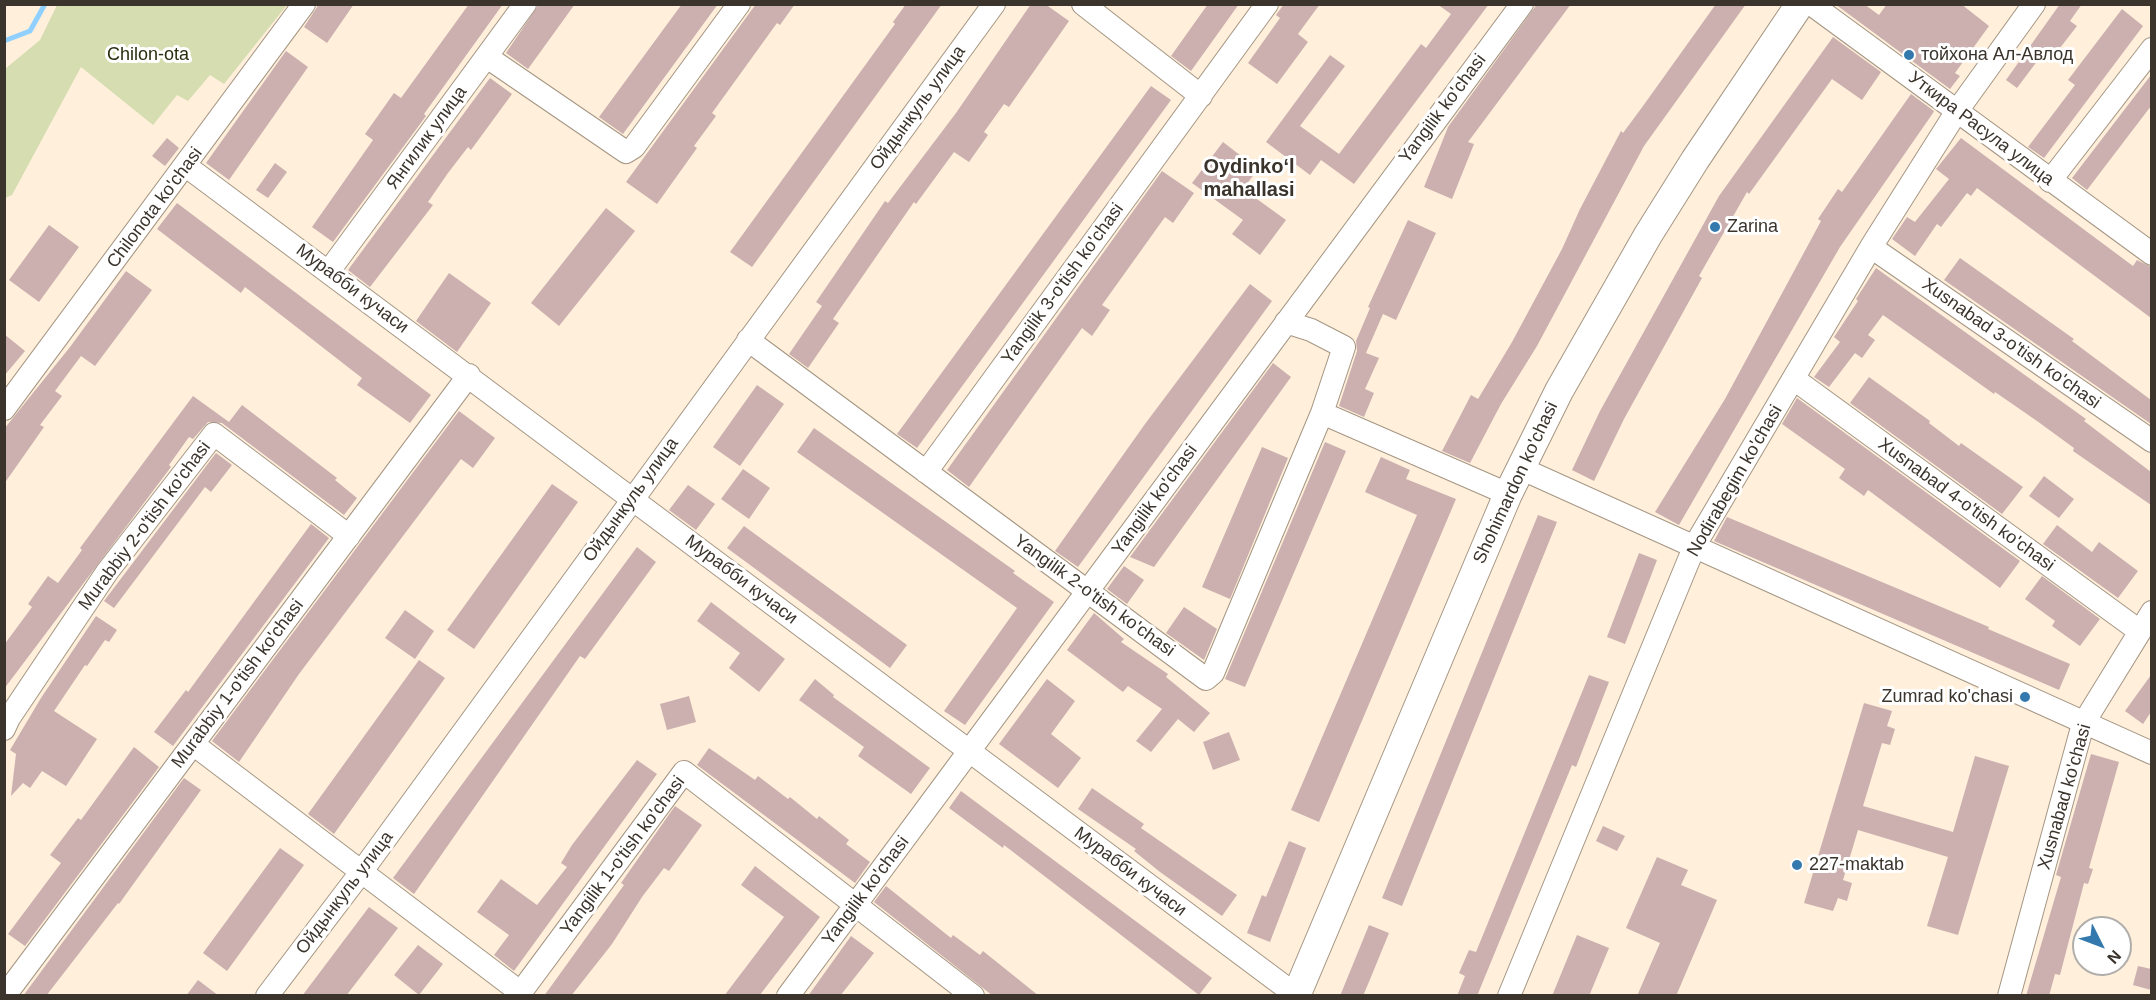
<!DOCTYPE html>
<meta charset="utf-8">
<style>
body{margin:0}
#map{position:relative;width:2156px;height:1000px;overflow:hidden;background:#ffefdb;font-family:Arial,sans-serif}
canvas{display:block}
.frame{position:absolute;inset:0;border:6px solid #3a342c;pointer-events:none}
.north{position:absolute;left:2072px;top:916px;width:60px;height:60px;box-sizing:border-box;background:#fff;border:2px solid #b0aeab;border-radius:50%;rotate:132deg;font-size:16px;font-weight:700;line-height:24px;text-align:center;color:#3a342c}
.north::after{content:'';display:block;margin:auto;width:21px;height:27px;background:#3379ae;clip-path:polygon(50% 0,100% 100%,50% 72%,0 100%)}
</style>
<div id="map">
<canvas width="2156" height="1000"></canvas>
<div class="frame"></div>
<div class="north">N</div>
</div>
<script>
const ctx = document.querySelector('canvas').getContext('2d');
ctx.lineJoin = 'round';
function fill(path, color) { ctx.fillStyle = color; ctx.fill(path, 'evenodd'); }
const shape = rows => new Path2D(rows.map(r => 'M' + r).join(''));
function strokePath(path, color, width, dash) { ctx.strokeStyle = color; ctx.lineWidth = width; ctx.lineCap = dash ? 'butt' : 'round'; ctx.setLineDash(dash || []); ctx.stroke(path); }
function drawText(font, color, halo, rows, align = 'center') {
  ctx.font = font + ' Arial,sans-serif'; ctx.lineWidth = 6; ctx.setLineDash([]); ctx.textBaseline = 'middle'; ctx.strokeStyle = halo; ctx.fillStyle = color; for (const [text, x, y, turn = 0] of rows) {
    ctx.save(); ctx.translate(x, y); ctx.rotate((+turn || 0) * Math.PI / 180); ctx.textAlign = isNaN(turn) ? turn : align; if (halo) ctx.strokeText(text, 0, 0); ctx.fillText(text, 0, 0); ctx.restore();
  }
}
fill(shape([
 [57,5,57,4,287,5,224,84,210,75,188,101,177,95,153,125,81,67,12,195,5,198,5,69,40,40]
]), '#d5ddb1');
strokePath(shape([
 [4,41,30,31,45,4]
]), '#8fd0fe', 5);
fill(shape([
 [319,4,354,4,327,43,304,27],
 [469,4,503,4,424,114,426,116,333,242,312,227,373,140,365,134,394,93,401,98],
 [575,4,528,69,506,53,539,4],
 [682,4,718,4,623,134,599,117],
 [756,4,795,4,780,25,777,23,712,113,716,116,694,146,697,148,657,204,626,182],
 [906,4,942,4,752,267,730,252,895,24,893,22],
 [1031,4,1045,4,1069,21,1009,107,1004,104,984,132,988,135,969,162,954,152,916,204,914,202,833,319,839,323,808,368,789,354,822,306,816,302,885,201,888,203,956,113],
 [1208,4,1239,4,1191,71,1171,56],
 [1284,4,1320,4,1298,34,1308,42,1277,84,1248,63,1280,18,1276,15],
 [1437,4,1489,4,1354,184,1321,160,1310,175,1266,142,1330,55,1345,66,1300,126,1339,154,1421,44,1426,48,1451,14],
 [1537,4,1571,4,1468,142,1474,144,1452,199,1424,187,1448,127],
 [1716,4,1746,4,1644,146,1537,346,1501,404,1470,463,1442,451,1471,395,1478,399,1512,342,1562,249,1580,209,1621,131,1623,133,1643,106],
 [1835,4,1864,4,1879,15,1887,4,1961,4,1989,26,1955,73,1960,76,1950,89],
 [2060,4,2082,4,2070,21,2077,26,2049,62,2041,56,2017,88,2006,80],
 [2122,9,2143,26,2044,158,2028,147,2075,85,2068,80],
 [1833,37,1881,72,1862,100,1832,79,1749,194,1747,192,1699,276,1702,278,1624,419,1594,481,1572,470,1600,411,1719,196],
 [286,51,308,67,229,180,206,163],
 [2151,75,2151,106,2087,190,2072,178],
 [490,78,512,94,471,150,468,147,448,173,428,202,433,205,370,287,348,270],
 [1151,86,1171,100,917,448,897,434],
 [1911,94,1934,111,1933,113,1840,247,1679,525,1655,512,1725,399,1821,221,1818,219,1838,189,1842,192],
 [167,138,179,148,165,166,152,156],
 [1961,138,2133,266,2137,260,2151,267,2151,318,1977,188,1971,196,1967,193,1941,227,1937,224,1915,256,1892,239,1907,217,1915,222,1949,179,1936,169],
 [1223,142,1258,169,1243,189,1286,220,1260,255,1232,234,1243,220,1192,183],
 [275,163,287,172,268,198,256,190],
 [1162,171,1194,193,1173,223,1165,217,1102,305,1110,310,1092,336,1082,328,969,487,947,470],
 [177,203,431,395,410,423,357,385,362,378,245,287,241,293,157,229],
 [606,208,635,231,559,326,531,303],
 [1408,220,1436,233,1396,320,1383,314,1366,353,1379,358,1365,389,1374,393,1364,417,1339,406,1357,351,1356,341,1370,308,1368,307],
 [49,225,79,247,39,302,9,280],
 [1960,258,2074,339,2072,341,2151,400,2151,424,1944,280],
 [1876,268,2086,419,2084,421,2151,472,2151,505,2073,451,2074,448,2037,421,1995,392,1994,394,1883,315,1868,335,1875,340,1862,358,1855,353,1829,387,1814,377,1840,342,1834,337,1858,301,1856,299],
 [126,271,152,290,95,366,81,356,55,391,62,396,40,425,44,427,4,484,4,429,70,347],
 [449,273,491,303,457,352,416,321],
 [1250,284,1272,301,1078,567,1055,551,1145,424],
 [4,334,25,351,4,376],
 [1273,363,1291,377,1154,567,1130,557],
 [1869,377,1930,421,1929,423,1959,446,1961,443,2023,487,2002,514,1850,403],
 [757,385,784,404,740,466,713,447],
 [193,396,229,422,242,405,337,478,335,480,357,498,344,515,222,423,208,422,193,439,189,437,169,465,171,467,4,689,4,645,32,607,28,604,48,576,58,583,82,550,80,548],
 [1797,398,2020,561,2000,588,1868,490,1864,496,1839,478,1845,469,1782,424],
 [459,411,495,438,473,468,461,459,299,674,239,762,212,741],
 [814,428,1015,571,1013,573,1054,602,965,725,944,711,1017,608,797,452],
 [1325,442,1346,451,1245,687,1225,679],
 [1262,447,1288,458,1230,599,1202,587],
 [216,453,232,465,211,492,205,487,114,608,104,601],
 [1381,457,1410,470,1406,479,1456,499,1319,822,1291,810,1417,515,1365,492],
 [743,469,770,488,749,519,721,499],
 [2044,476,2074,499,2059,518,2029,496],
 [552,484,578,502,474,649,447,630],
 [688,485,715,504,696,530,669,510],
 [1538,515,1557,522,1402,906,1382,898],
 [1727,517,1989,627,1988,629,2070,664,2059,690,1714,541],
 [311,524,329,538,173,746,154,732,186,690,188,692],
 [2057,525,2092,552,2099,542,2138,571,2118,598,2043,544],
 [744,526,907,645,890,668,727,548],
 [637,547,656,562,585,659,580,656,414,894,393,878],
 [1639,553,1657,560,1625,644,1607,637],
 [1124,566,1144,580,1127,604,1107,589],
 [2042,576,2100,619,2080,646,2052,626,2055,621,2025,599],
 [711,602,785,659,759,692,729,668,740,653,697,621],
 [1184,607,1217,629,1204,660,1166,633],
 [405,610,434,631,415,659,385,638],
 [1094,613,1124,639,1121,642,1168,674,1166,677,1210,713,1194,732,1178,719,1151,752,1136,741,1162,709,1128,686,1123,692,1067,650],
 [96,616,117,630,109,642,105,640,87,666,85,665,54,711,97,739,66,786,42,771,30,788,23,783,11,796,16,754,10,750,41,698],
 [419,660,445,678,334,834,308,814],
 [1589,675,1609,682,1576,767,1572,765,1477,996,1457,996,1465,976,1459,973,1469,950,1476,952],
 [2151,675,2151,712,2143,724,2125,711],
 [815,679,834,695,833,697,930,768,911,794,858,756,864,747,799,700],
 [1047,679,1075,701,1051,734,1081,758,1058,788,999,744],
 [689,696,696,722,667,730,660,704],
 [1864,703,1892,711,1887,726,1895,729,1890,745,1882,743,1863,806,1953,832,1975,756,2009,766,1958,935,1927,926,1948,857,1858,830,1843,880,1852,883,1847,901,1838,898,1833,911,1804,903],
 [1229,732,1240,760,1213,770,1203,742],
 [134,747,159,767,25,946,8,934,61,863,50,855,78,818,81,820],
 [709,748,755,780,758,776,788,799,790,797,817,819,819,816,849,840,846,844,870,862,855,883,697,765],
 [2091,754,2119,762,2089,868,2093,869,2088,884,2084,883,2060,975,2055,974,2049,996,2026,996,2061,877,2056,875],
 [637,760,657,774,514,971,494,955,509,935,477,912,501,879,537,905,567,867,561,863,572,845],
 [184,778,201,790,119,904,118,903,46,996,23,996],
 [1092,788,1144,824,1141,828,1237,895,1222,916,1160,872,1134,851,1136,849,1078,809],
 [961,791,1212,978,1199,995,1004,845,1003,848,949,808],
 [675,806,702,825,669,871,664,868,642,897,612,944,571,996,544,996,624,885,621,883],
 [1603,826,1625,836,1617,851,1596,841],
 [1289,841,1306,848,1270,942,1247,933,1262,895,1266,897],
 [280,848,304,865,227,971,203,953],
 [1657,857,1688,870,1681,885,1717,900,1676,996,1637,996,1660,943,1626,928],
 [755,866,820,917,759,996,724,996,784,917,741,885],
 [886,886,951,938,953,935,980,955,983,951,1039,996,993,996,874,902],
 [369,907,398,928,382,949,346,996,302,996],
 [1369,925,1389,933,1371,977,1363,996,1340,996],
 [1577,935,1609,948,1589,996,1552,996],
 [851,936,874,953,840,996,808,996],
 [418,945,443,964,419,995,394,975],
 [2138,966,2151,969,2151,990,2133,985],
 [198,980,219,996,186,996]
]), '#cbb0af');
const minor = shape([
 [1083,4,1201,96],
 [1811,4,2152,254],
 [487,57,626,152,634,147,739,4],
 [186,166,1296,995],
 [2050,181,2152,49],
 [1871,247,2152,441],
 [329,271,525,4],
 [748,340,1206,679,1213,673,1322,413,1344,347,1311,330,1286,322],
 [1794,379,2138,630],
 [4,409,304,4],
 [1322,413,1508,494],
 [1520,468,2152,753],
 [926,472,1267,4],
 [4,729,9,718,107,572,214,434,349,536],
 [193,744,520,992],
 [4,991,12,986,469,375],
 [267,996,362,871,994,4],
 [518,996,684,772,973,996],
 [788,996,1522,4],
 [1509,996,1695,545,1871,247,1957,111,2034,4],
 [2009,996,2083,724,2152,612]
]);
const major = shape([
 [1296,996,1508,494,1559,391,1648,235,1695,160,1800,4]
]);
strokePath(minor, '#a49683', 24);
strokePath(major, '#a49683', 30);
strokePath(minor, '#fff', 22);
strokePath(major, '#fff', 28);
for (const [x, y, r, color] of [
 [1909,55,6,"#3379ae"],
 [1715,227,6,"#3379ae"],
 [2025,697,6,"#3379ae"],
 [1797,865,6,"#3379ae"]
]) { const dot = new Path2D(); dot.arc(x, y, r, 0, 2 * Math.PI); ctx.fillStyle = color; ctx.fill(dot); strokePath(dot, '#fff', 2); }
drawText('18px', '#2a2e10', '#fff', [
 ["Chilon-ota",148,55]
]);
drawText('18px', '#3a342c', '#fff', [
 ["тойхона Ал-Авлод",1921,55],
 ["Zarina",1727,227],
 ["Zumrad ko'chasi",2013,697,"right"],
 ["227-maktab",1809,865]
], 'left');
drawText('18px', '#3a342c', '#fff', [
 ["Ойдынкуль улица",918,108,-54],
 ["Yangilik ko'chasi",1443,109,-53],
 ["Уткира Расула улица",1981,129,37],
 ["Янгилик улица",427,138,-54],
 ["Chilonota ko'chasi",155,208,-53],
 ["Yangilik 3-o'tish ko'chasi",1063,284,-54],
 ["Мурабби кучаси",352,289,37],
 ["Xusnabad 3-o'tish ko'chasi",2011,344,35],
 ["Nodirabegim ko'chasi",1735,481,-60],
 ["Shohimardon ko'chasi",1516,483,-65],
 ["Ойдынкуль улица",631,500,-54],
 ["Yangilik ko'chasi",1155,500,-54],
 ["Xusnabad 4-o'tish ko'chasi",1966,505,36],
 ["Murabbiy 2-o'tish ko'chasi",145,526,-53],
 ["Мурабби кучаси",741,580,37],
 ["Yangilik 2-o'tish ko'chasi",1094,596,36],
 ["Murabbiy 1-o'tish ko'chasi",238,684,-53],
 ["Xusnabad ko'chasi",2065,797,-74],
 ["Yangilik 1-o'tish ko'chasi",623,856,-53],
 ["Мурабби кучаси",1130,872,37],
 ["Yangilik ko'chasi",866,891,-53],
 ["Ойдынкуль улица",345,893,-53]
]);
drawText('bold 20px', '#3a342c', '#fff', [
 ["Oydinkoʻl",1249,167],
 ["mahallasi",1249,190]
]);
</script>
